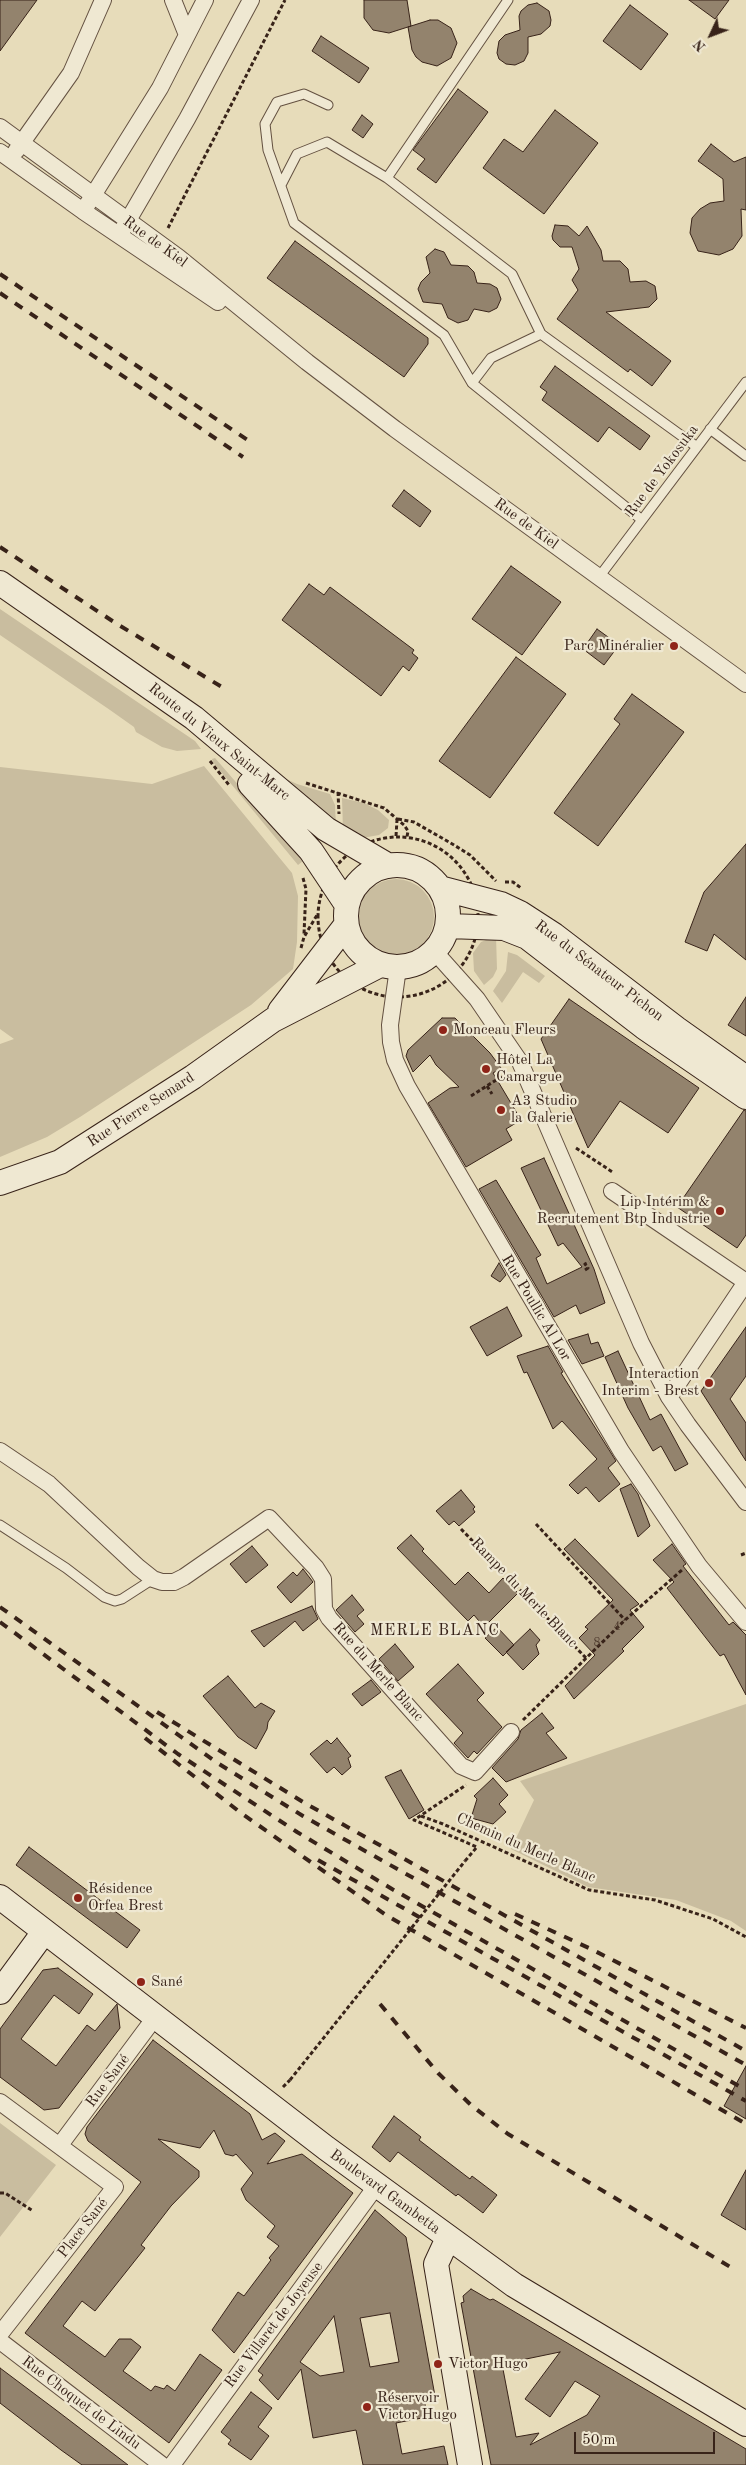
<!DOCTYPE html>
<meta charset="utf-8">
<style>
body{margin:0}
#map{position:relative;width:746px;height:2465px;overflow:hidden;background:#e7dcba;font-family:"Old Standard TT",serif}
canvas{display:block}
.north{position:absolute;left:686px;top:10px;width:50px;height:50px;-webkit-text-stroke:4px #efe8d2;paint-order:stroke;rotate:227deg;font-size:14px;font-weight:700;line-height:20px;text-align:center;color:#382319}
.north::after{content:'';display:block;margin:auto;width:18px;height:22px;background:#382319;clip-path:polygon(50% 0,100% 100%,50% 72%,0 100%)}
.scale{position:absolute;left:574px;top:2432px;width:141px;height:22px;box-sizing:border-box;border:2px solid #382319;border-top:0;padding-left:6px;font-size:15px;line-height:18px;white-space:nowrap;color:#382319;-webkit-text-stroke:4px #efe8d2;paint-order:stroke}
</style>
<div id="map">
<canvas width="746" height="2465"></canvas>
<div class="north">N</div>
<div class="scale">50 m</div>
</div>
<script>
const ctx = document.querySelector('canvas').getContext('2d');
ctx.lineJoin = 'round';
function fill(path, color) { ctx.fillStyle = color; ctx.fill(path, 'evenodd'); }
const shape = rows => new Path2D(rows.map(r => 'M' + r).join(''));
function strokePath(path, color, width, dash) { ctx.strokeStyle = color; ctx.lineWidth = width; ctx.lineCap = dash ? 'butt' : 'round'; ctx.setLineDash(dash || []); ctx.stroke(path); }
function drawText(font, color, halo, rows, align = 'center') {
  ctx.font = font + ' "Old Standard TT",serif'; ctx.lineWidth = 4.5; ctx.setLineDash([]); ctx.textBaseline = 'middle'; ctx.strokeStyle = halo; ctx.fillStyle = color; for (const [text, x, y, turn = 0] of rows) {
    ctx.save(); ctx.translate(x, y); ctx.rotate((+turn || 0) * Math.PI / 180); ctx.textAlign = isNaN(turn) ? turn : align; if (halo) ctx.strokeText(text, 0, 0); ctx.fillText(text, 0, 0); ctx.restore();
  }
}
fill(shape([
 [0,609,195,741,201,749,177,751,162,747,136,732,134,727,110,710,0,635],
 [215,758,248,796,303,861,298,865,213,762,212,759],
 [204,766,292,873,298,896,297,942,293,969,251,1005,80,1117,47,1137,0,1157,0,1044,14,1039,0,1029,0,767,152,784],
 [282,777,297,784,330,794,335,805,336,826],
 [342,798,364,803,378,810,389,820,388,828,379,835,362,838,343,830],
 '358 917a38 38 0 1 1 76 0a38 38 0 1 1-76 0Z',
 [496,936,497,969,493,977,484,985,474,971,473,953,481,942],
 [508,952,517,955,545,976,539,983,523,972,502,1003,493,991,506,971],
 [746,1704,746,1931,731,1921,676,1900,588,1887,511,1849,534,1800,520,1781],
 [0,2123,56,2165,0,2237]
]), '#c9bd9f');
const building = shape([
 [0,0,37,0,0,51,0,0],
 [364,0,407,0,411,26,389,33,373,30,364,18,364,0],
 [689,0,729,0,715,19,689,0],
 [537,3,549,11,551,20,550,26,541,34,528,37,528,53,524,61,515,65,506,64,499,59,497,53,499,41,505,35,520,30,519,16,521,11,528,5,537,3],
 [630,5,668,34,641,70,603,41,630,5],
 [430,20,438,20,451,28,457,43,451,58,437,66,422,62,416,57,412,50,408,27,430,20],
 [321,36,369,68,359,83,312,51,321,36],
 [458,89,488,112,436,183,417,169,425,159,413,150,458,89],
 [555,110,598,143,544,214,483,168,504,139,523,152,555,110],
 [362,115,373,124,363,138,352,130,362,115],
 [711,144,734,162,746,157,746,210,741,209,742,236,733,249,719,255,698,251,690,233,692,218,700,209,710,203,724,201,723,179,698,161,711,144],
 [555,225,568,226,579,236,587,226,601,250,603,261,620,261,628,269,630,282,646,281,655,286,657,299,649,307,606,312,671,361,652,386,630,369,628,372,557,319,578,290,572,280,579,269,572,247,560,247,553,240,552,236,555,225],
 [295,241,428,338,428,344,404,377,267,278,295,241],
 [435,249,444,252,451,265,468,266,474,272,477,283,490,284,497,288,501,299,497,308,489,312,474,309,468,320,458,323,448,318,442,304,423,302,418,289,421,282,430,273,426,257,435,249],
 [555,366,650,436,640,450,609,427,598,442,542,400,547,392,540,387,555,366],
 [404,490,431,511,420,527,392,506,404,490],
 [511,566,561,602,522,655,472,619,511,566],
 [309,584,324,595,330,587,414,650,412,653,418,658,409,671,403,666,381,696,282,620,309,584],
 [597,629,619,645,604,665,583,649,597,629],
 [516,657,566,694,490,798,439,761,516,657],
 [632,694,684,732,598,846,554,813,620,724,614,719,632,694],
 [746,844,746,960,714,934,707,951,685,942,704,892,746,844],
 [746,997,746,1036,728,1025,746,997],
 [569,999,699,1088,668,1133,620,1101,588,1148,541,1039,569,999],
 [442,1018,455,1018,490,1053,501,1068,493,1073,521,1120,506,1129,512,1140,466,1167,428,1103,450,1088,459,1087,436,1065,430,1055,413,1072,406,1056,408,1050,442,1018],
 [744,1110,746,1111,746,1235,737,1248,677,1207,744,1110],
 [544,1158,594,1269,605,1303,580,1314,576,1305,554,1317,479,1189,496,1180,541,1255,536,1258,547,1284,582,1267,563,1243,558,1246,521,1168,544,1158],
 [499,1263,506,1275,500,1282,491,1276,499,1263],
 [507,1307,522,1336,487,1356,470,1327,507,1307],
 [746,1327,746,1376,730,1399,746,1423,746,1461,701,1391,746,1327],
 [588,1334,591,1344,598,1342,604,1356,582,1364,568,1340,588,1334],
 [548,1346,563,1372,561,1373,616,1461,608,1468,620,1484,599,1502,586,1487,578,1494,569,1485,597,1459,562,1421,553,1429,527,1372,524,1373,517,1356,548,1346],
 [618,1351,650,1420,661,1414,688,1464,675,1471,661,1446,653,1451,628,1408,605,1357,618,1351],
 [631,1484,638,1494,650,1526,638,1537,620,1489,631,1484],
 [461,1490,475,1507,473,1509,475,1512,459,1526,454,1521,449,1525,436,1511,461,1490],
 [411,1535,424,1549,422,1551,455,1585,468,1572,489,1593,503,1578,518,1593,484,1627,474,1615,468,1621,397,1548,411,1535],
 [575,1539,639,1604,630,1610,644,1627,622,1649,624,1651,574,1699,565,1686,595,1655,579,1638,588,1629,585,1627,613,1600,564,1549,575,1539],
 [672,1544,686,1564,683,1566,729,1625,733,1622,746,1635,746,1695,724,1654,720,1656,667,1588,674,1582,653,1560,672,1544],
 [252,1546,268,1565,246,1583,230,1564,252,1546],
 [303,1569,313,1582,291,1603,277,1587,293,1572,297,1576,303,1569],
 [352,1595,364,1610,357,1616,364,1624,355,1632,336,1610,352,1595],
 [312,1606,318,1619,303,1631,295,1621,264,1647,251,1631,312,1606],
 [497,1627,514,1645,503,1656,485,1638,497,1627],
 [530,1629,540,1640,536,1645,539,1654,523,1670,506,1652,530,1629],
 [395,1644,414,1667,398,1681,379,1659,395,1644],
 [458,1664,484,1693,477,1700,502,1727,477,1754,474,1751,468,1758,454,1743,463,1733,426,1694,458,1664],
 [228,1676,255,1708,261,1703,275,1711,268,1722,267,1729,256,1749,238,1737,203,1696,228,1676],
 [371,1680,381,1692,362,1706,352,1694,371,1680],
 [542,1713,554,1728,546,1733,567,1758,506,1782,492,1768,518,1739,521,1730,542,1713],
 [337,1738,351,1756,348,1758,351,1767,342,1775,334,1767,327,1773,310,1754,327,1740,331,1744,337,1738],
 [401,1770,424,1810,409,1819,385,1777,401,1770],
 [493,1778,508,1795,499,1804,506,1812,493,1824,471,1818,477,1799,474,1796,493,1778],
 [29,1847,140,1930,127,1948,16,1865,29,1847],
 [58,1968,93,1994,79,2014,54,1995,21,2039,56,2066,87,2025,95,2031,117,2004,120,2028,59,2108,44,2110,0,2077,0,2029,43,1970,58,1968],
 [153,2040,250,2114,262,2140,275,2133,285,2141,267,2164,302,2154,353,2193,234,2353,212,2330,238,2292,244,2296,271,2260,269,2258,279,2246,267,2237,275,2226,246,2200,241,2189,253,2173,236,2154,233,2156,225,2154,214,2130,200,2148,158,2139,199,2171,199,2177,171,2206,141,2245,145,2248,95,2311,82,2301,63,2326,105,2357,119,2339,131,2339,141,2347,123,2371,151,2391,155,2386,164,2389,167,2385,175,2391,200,2354,222,2370,169,2443,25,2333,141,2182,88,2141,85,2134,87,2127,153,2040],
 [746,2066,746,2119,724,2106,746,2066],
 [394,2116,421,2137,419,2140,470,2179,472,2176,497,2195,483,2213,458,2194,456,2196,398,2152,390,2162,372,2147,394,2116],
 [746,2170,746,2230,721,2215,746,2170],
 [375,2210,406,2237,435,2396,424,2397,427,2417,396,2423,402,2454,444,2446,448,2465,363,2465,356,2430,313,2438,301,2369,278,2400,259,2380,263,2375,258,2371,375,2210],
 [390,2313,399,2362,370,2367,360,2318,390,2313],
 [334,2316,344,2372,320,2376,300,2362,334,2316],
 [471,2289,490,2300,493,2299,746,2449,746,2465,491,2465,461,2303,464,2302,463,2296,471,2289],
 [560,2352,525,2399,550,2417,575,2381,600,2396,587,2415,530,2445,539,2433,516,2437,502,2364,560,2352],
 [0,2368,56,2410,128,2465,82,2465,61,2450,0,2403,0,2368],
 [251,2392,272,2408,258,2427,269,2436,251,2460,228,2444,231,2440,221,2432,251,2392]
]);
fill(building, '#93836d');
strokePath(building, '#382319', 1);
const lane = shape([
 [328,105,304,94,277,102,265,124,268,150,294,223,444,335,472,383],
 [387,178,508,0],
 [281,185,297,154,327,142,387,178,512,274,541,334],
 [710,429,746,456],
 [642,520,472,383,491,358,541,334,697,447],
 [599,577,746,382],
 [0,1525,66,1568,104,1597,115,1601,122,1599,153,1579]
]);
const street = shape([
 [173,0,187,35],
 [0,127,178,257,307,362,395,429,746,684],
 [16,151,71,73,103,0],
 [0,152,83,211,218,302],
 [87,205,160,88,205,0],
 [123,229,187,119,251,0],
 [435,952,477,999,520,1062,641,1343,669,1397,688,1425,746,1502],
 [398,968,390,1025,391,1042,395,1060,407,1086,621,1451,699,1566,746,1622],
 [612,1191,746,1282],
 [669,1397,746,1282],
 [0,1451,49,1484,138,1567,153,1579,162,1582,174,1582,184,1577,269,1518,316,1568,323,1579,324,1609,329,1618,461,1766,475,1772,511,1732],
 [0,2102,115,2187,0,2334],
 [60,2145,156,2016],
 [0,2341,162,2465],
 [172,2465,377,2185]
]);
const secondary = shape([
 [0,583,194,718,326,829,389,866],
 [250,784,311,851,347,905],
 '346 916a51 51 0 1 1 102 0a51 51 0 1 1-102 0Z',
 [440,888,501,904,520,913,554,935,677,1029,746,1078],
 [448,926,504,928,527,937,644,1027,746,1097],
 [280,1011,346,925],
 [0,1183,60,1162,193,1077,273,1020,380,965],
 [0,1897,326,2148,514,2285,746,2424],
 [0,1992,44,1932],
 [448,2238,436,2264,470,2465]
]);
strokePath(lane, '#645141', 11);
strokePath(street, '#645141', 18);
strokePath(secondary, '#382319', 26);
strokePath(shape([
 [168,228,285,0],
 [210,761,229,785],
 [306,783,384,808,404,825,408,831,407,837],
 [338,792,339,814],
 [398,819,414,822,454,845,470,855,496,881],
 [396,836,397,820],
 '318 917a80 80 0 1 1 160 0a80 80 0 1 1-160 0Z',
 [303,878,306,889,304,934],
 [505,882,513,882,521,888],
 [301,948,304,937,317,915],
 [487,1086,492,1094],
 [471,1096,504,1075,507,1081],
 [576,1148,614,1173],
 [585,1270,588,1268,585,1264,589,1262],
 [536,1524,625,1620],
 [461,1529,586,1658],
 [741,1555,746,1553],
 [523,1720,625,1620,682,1570],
 [421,1816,443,1824,589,1890,655,1900,713,1919,746,1937],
 [465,1861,477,1847,414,1820,466,1785],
 [283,2087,290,2080],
 [0,2193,5,2193,33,2211]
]), '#382319', 3, [4, 2.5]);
strokePath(lane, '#efe8d2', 9);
strokePath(street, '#efe8d2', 16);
strokePath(secondary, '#efe8d2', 24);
strokePath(shape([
 [0,274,252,443],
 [0,293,243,457],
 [0,547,117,624,227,690],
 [0,1607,216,1762,256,1787,303,1816,746,2065],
 [0,1622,178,1754,297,1832,392,1889,746,2090],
 [157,1712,303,1802,746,2051],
 [145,1738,241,1813,386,1915,746,2124],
 [318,1860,746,2101],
 [515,1914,589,1948,746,2028],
 [380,2004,438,2073,471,2105,508,2134,732,2268]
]), '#382319', 4, [9, 9]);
strokePath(shape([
 [290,2080,465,1861]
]), '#382319', 3, [4, 2.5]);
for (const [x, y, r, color] of [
 [674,646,5,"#8f2418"],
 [443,1030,5,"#8f2418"],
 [486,1069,5,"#8f2418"],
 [501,1110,5,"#8f2418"],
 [720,1211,5,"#8f2418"],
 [709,1383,5,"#8f2418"],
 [78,1898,5,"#8f2418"],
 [141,1982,5,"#8f2418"],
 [438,2364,5,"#8f2418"],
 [367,2407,5,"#8f2418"]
]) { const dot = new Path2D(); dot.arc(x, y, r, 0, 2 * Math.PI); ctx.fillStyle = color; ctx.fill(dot); strokePath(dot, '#efe8d2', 2); }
drawText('12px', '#4f3b2e', null, [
 ["4",617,1627],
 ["8",597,1643]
]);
drawText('15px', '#382319', '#efe8d2', [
 ["Rue de Kiel",155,242,36],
 ["Rue de Yokosuka",662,471,-53],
 ["Rue de Kiel",526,524,36],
 ["Route du Vieux Saint-Marc",219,742,39],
 ["Rue du Sénateur Pichon",599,971,37],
 ["Rue Pierre Semard",141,1110,-33],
 ["Rue Poullic Al Lor",536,1308,59],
 ["Rampe du Merle Blanc",524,1593,46],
 ["Rue du Merle Blanc",378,1672,48],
 ["Chemin du Merle Blanc",526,1848,24],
 ["Rue Sané",108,2081,-53],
 ["Boulevard Gambetta",385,2192,36],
 ["Place Sané",83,2228,-52],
 ["Rue Villaret de Joyeuse",274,2325,-53],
 ["Rue Choquet de Lindu",81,2403,37]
]);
drawText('15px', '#382319', '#efe8d2', [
 ["Parc Minéralier",664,646,"right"],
 ["Monceau Fleurs",453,1030],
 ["Hôtel La",496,1060],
 ["Camargue",496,1077],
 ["A3 Studio",511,1101],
 ["la Galerie",511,1118],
 ["Lip Intérim &",710,1202,"right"],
 ["Recrutement Btp Industrie",710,1219,"right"],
 ["Interaction",699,1374,"right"],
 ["Interim - Brest",699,1391,"right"],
 ["Résidence",88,1889],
 ["Orfea Brest",88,1906],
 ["Sané",151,1982],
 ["Victor Hugo",448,2364],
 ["Réservoir",377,2398],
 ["Victor Hugo",377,2415]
], 'left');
ctx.letterSpacing = '1px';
drawText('16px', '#382319', '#efe8d2', [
 ["MERLE BLANC",435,1631]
]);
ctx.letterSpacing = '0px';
</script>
